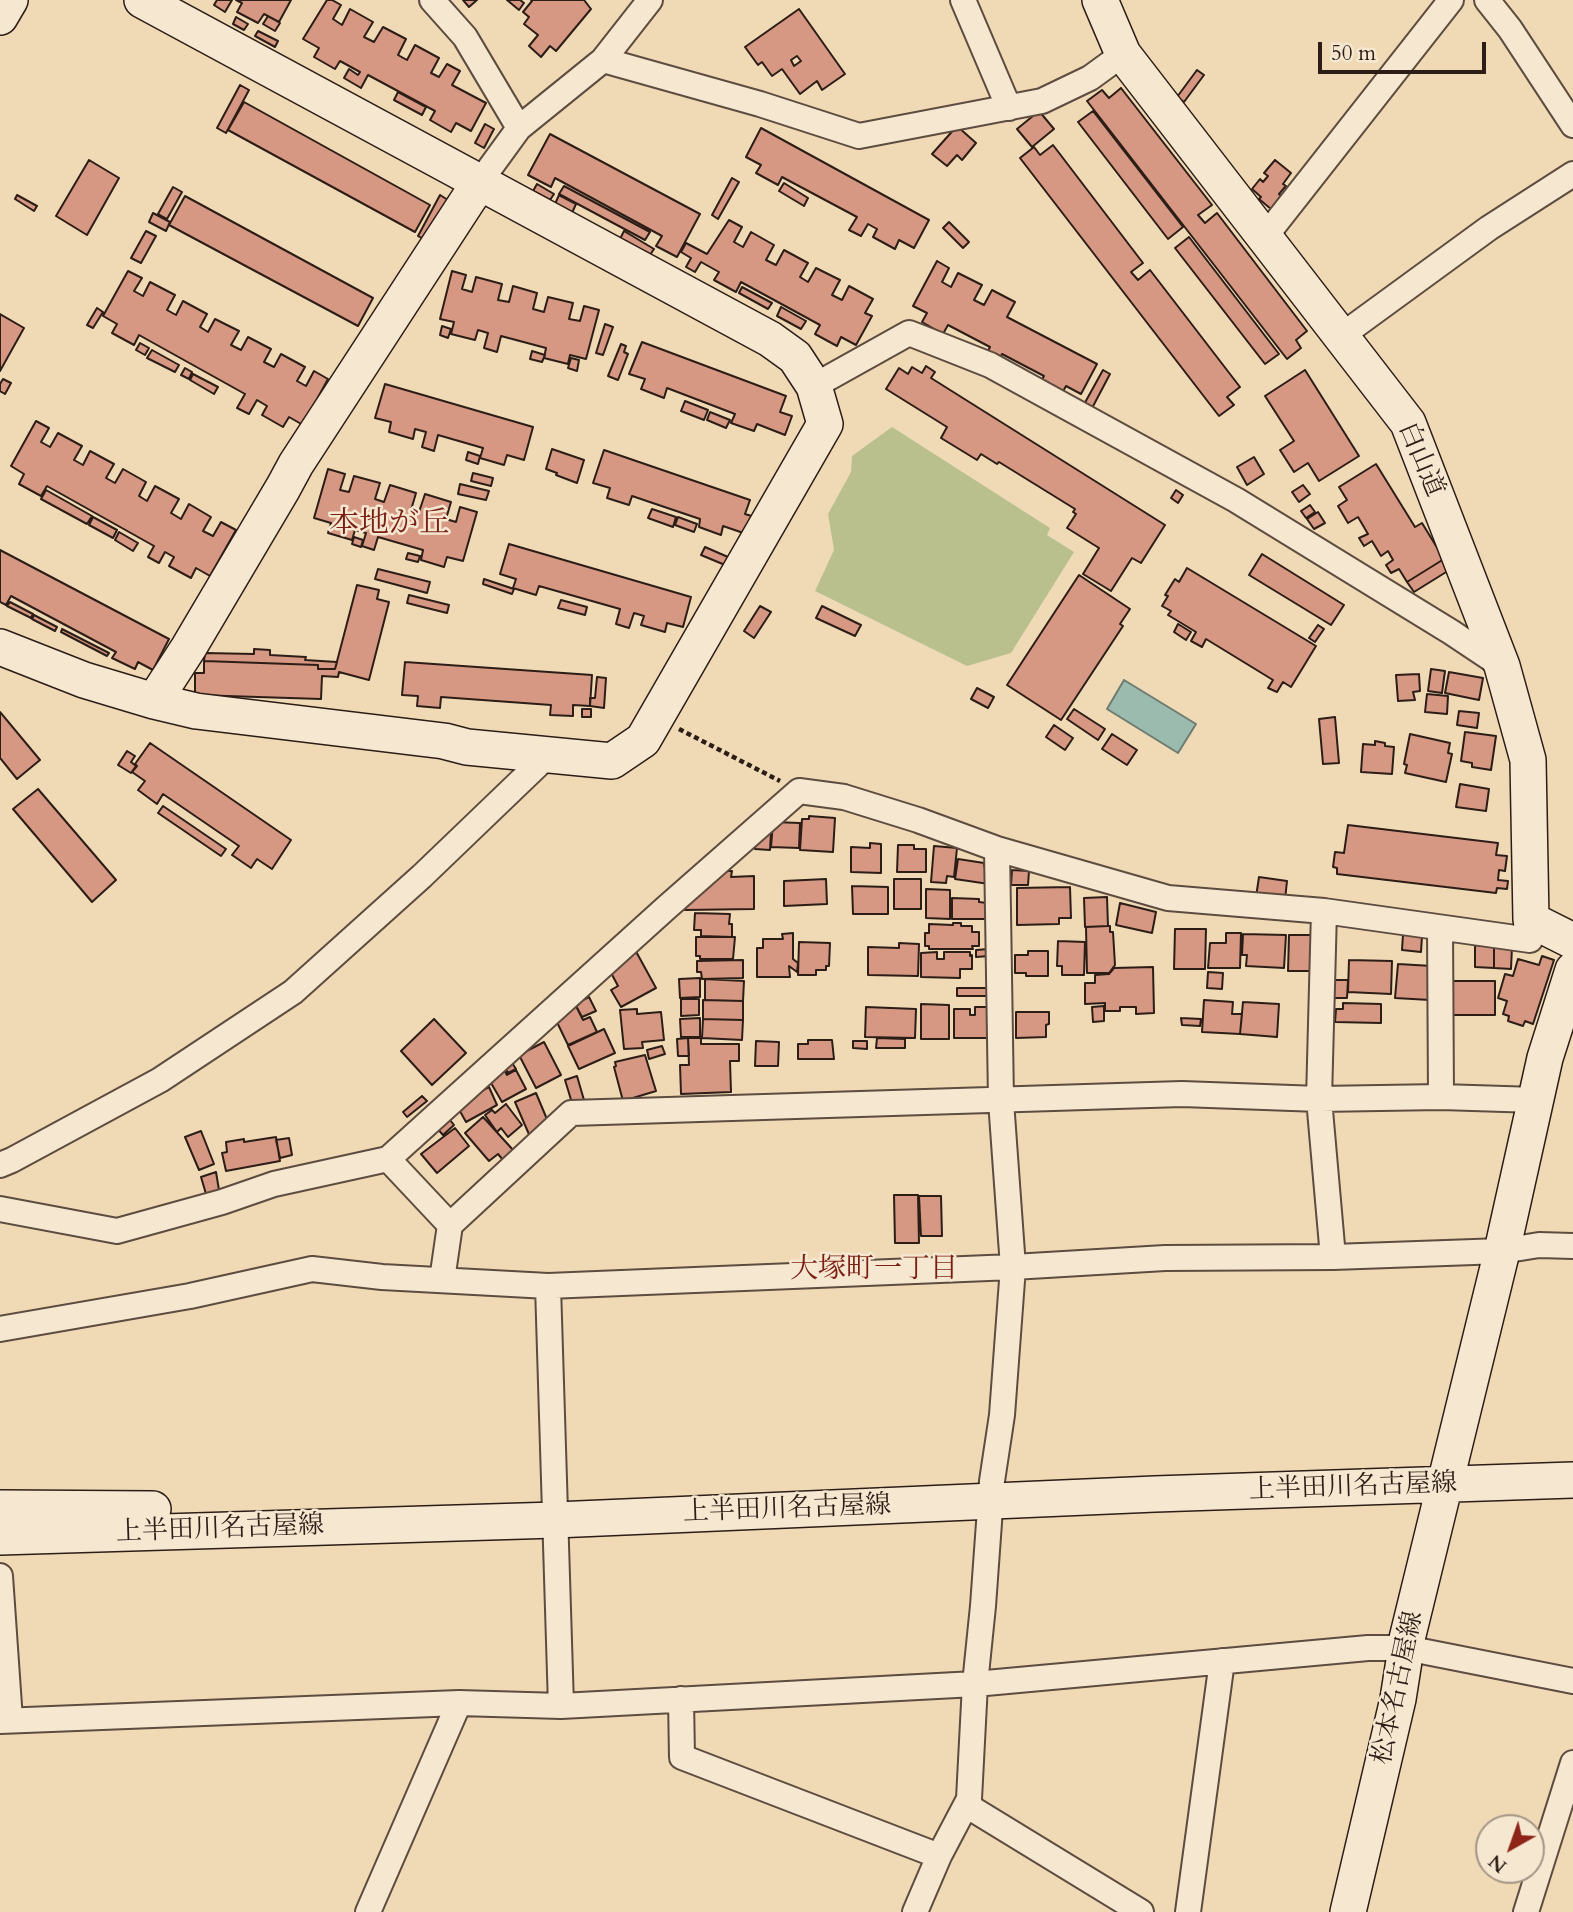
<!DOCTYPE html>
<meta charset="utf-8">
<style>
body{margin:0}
#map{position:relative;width:1573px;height:1912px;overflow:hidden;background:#f0dab6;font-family:Cardo,serif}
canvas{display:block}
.north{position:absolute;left:1475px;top:1814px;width:70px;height:70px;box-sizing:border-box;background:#f5e7d0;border:2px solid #a59686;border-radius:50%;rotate:220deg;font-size:19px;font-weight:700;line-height:28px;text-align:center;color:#2c1d17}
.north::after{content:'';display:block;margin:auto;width:24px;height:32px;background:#8f2418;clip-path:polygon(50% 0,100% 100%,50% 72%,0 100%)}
.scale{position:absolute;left:1318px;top:42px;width:168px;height:32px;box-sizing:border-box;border:4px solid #2c1d17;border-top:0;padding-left:9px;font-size:21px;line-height:24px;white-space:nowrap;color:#2c1d17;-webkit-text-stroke:5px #f5e7d0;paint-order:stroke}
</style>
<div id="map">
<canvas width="1573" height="1912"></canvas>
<div class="north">N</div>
<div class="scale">50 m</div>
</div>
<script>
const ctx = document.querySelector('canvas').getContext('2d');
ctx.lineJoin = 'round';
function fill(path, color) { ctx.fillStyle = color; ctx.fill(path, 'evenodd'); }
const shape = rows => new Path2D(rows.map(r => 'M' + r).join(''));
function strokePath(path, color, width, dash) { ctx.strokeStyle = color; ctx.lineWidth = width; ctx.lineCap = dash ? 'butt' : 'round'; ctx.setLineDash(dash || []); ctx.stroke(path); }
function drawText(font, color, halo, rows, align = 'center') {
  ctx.font = font + ' Cardo,"Noto Serif JP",serif'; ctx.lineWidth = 5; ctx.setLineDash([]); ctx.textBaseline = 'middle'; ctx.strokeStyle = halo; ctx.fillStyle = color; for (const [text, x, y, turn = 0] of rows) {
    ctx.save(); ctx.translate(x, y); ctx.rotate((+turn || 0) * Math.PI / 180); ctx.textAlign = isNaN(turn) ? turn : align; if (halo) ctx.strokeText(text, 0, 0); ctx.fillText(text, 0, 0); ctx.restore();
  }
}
fill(shape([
 [892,427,1050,528,1047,535,1074,552,1011,653,967,666,815,591,834,550,828,514,851,472,852,456]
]), '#b9c08e');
const water = shape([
 [1124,680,1196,724,1178,753,1107,709,1124,680]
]);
fill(water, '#9abbad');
strokePath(water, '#6e7c71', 2);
const building = shape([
 [217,0,232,0,225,12,214,5,217,0],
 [236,0,291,0,279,22,264,14,258,23,237,12,242,3,236,0],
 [327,0,332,0,341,5,333,19,342,25,350,9,373,22,364,37,374,42,383,27,406,39,398,55,407,60,415,45,439,58,431,73,439,77,447,64,460,71,452,85,486,103,471,131,456,123,451,132,430,120,435,111,368,75,361,88,344,78,349,69,358,75,360,72,340,61,335,69,314,57,319,48,303,39,327,0],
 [463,0,477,0,469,7,463,0],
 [507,0,520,0,524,3,519,10,507,0],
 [531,0,584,0,591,9,556,51,550,46,541,57,529,46,538,35,524,24,529,17,523,12,532,1,531,0],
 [799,9,845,74,822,90,817,81,800,94,782,69,772,76,762,62,758,65,745,47,799,9],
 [797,56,801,61,794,66,791,60,797,56],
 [268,16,280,23,275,31,263,24,268,16],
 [236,17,248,24,244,30,233,24,236,17],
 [258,31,278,41,275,47,255,36,258,31],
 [1197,70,1204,75,1184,102,1177,97,1197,70],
 [240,85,249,90,226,133,217,128,240,85],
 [1121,88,1212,205,1198,215,1205,223,1217,213,1307,331,1296,340,1301,348,1287,359,1087,101,1102,90,1109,98,1121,88],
 [398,92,426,107,422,115,394,100,398,92],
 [244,102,430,205,415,232,228,130,244,102],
 [1039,111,1054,129,1032,147,1017,129,1039,111],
 [1093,111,1183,227,1168,239,1078,122,1093,111],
 [485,124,494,129,484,148,475,143,485,124],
 [957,126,976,143,962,160,957,155,947,166,932,154,957,126],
 [761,128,929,220,914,248,899,240,895,249,873,237,877,229,868,224,861,236,849,230,857,217,782,177,778,185,756,173,761,165,746,157,761,128],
 [550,134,700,214,677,257,656,246,662,236,555,178,551,187,528,175,550,134],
 [1053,145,1143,263,1131,272,1138,280,1150,270,1240,387,1227,397,1234,405,1219,416,1020,158,1034,147,1040,155,1053,145],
 [89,160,119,178,87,235,56,216,89,160],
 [1275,160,1291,173,1283,184,1286,186,1279,194,1281,196,1271,209,1259,199,1261,197,1252,189,1260,179,1263,182,1268,176,1264,173,1275,160],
 [732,178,739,182,718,219,712,215,732,178],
 [784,183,808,198,804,206,779,191,784,183],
 [537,184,554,194,550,200,533,191,537,184],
 [564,186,650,232,645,240,559,194,564,186],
 [173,187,182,192,167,219,158,214,173,187],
 [17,195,37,206,34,211,15,199,17,195],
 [440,195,448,200,425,240,418,236,440,195],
 [559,195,576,204,572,213,555,204,559,195],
 [185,196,373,298,358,326,169,225,185,196],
 [153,213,170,222,166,231,149,222,153,213],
 [729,220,742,227,734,242,743,247,751,232,774,245,766,260,776,265,784,250,808,263,800,277,808,282,816,268,840,280,832,295,842,300,849,286,873,299,865,313,872,316,856,345,841,337,837,346,815,334,820,325,741,282,736,292,714,280,719,272,701,262,695,272,686,267,691,258,681,252,686,243,707,254,729,220],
 [949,222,969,242,963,248,943,228,949,222],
 [146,231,156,236,141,263,131,258,146,231],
 [624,231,654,249,650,255,620,239,624,231],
 [1189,237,1279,354,1265,364,1175,248,1189,237],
 [937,261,949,268,942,282,951,287,958,273,982,285,974,300,984,305,992,290,1015,302,1007,317,1097,364,1081,394,1066,386,1061,395,1039,384,1044,376,1002,354,995,367,983,360,990,347,948,325,943,334,922,322,927,313,913,306,937,261],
 [128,271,142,278,134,291,143,296,150,282,175,295,167,310,176,315,183,301,207,314,200,327,208,332,215,319,239,331,231,345,241,350,248,337,271,349,264,362,274,367,281,354,305,367,297,381,306,386,314,371,328,379,303,425,289,417,283,427,262,415,267,406,257,400,249,414,237,408,245,394,139,335,134,345,112,333,117,324,103,316,128,271],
 [452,271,466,275,462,289,472,292,476,277,502,284,498,300,509,302,513,286,537,293,533,309,544,312,548,297,573,303,569,319,580,321,584,306,599,310,586,359,570,355,568,364,544,358,546,348,501,336,497,352,484,348,488,333,478,330,475,340,451,334,454,322,440,319,452,271],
 [742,287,772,303,768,309,739,293,742,287],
 [781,307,806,321,801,329,777,316,781,307],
 [97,308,103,312,93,328,87,325,97,308],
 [0,314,24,328,0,371,0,314],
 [605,324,613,327,603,355,596,353,605,324],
 [442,326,451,329,448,338,440,335,442,326],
 [642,342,786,396,780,412,792,416,785,435,757,424,754,431,731,423,735,414,667,388,664,398,641,389,645,379,629,374,642,342],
 [140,343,149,348,145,355,136,350,140,343],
 [621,344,626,346,624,352,628,354,618,380,608,376,621,344],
 [152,350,179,365,175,372,147,358,152,350],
 [532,351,545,355,542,362,530,359,532,351],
 [571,358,579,360,577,371,568,368,571,358],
 [926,366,935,372,931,378,1165,525,1141,563,1132,558,1111,591,1083,574,1099,548,1067,528,1076,514,1073,512,1075,509,999,462,997,464,981,454,977,460,941,438,947,427,886,389,899,368,908,374,912,367,922,373,926,366],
 [185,368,192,372,189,379,181,375,185,368],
 [1103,370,1110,374,1090,412,1082,408,1103,370],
 [1305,370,1359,456,1319,481,1308,463,1294,472,1280,450,1294,441,1265,396,1305,370],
 [193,374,218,387,214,394,190,380,193,374],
 [3,379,11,383,5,394,0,391,0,384,3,379],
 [385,384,533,427,524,460,507,455,504,465,480,458,483,448,438,435,434,451,422,447,426,432,415,429,413,439,389,432,391,422,375,418,385,384],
 [685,401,708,410,704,420,681,411,685,401],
 [710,412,730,420,726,428,707,420,710,412],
 [36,421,49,428,41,442,50,447,58,433,82,446,74,460,83,465,90,451,114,464,106,478,115,483,123,469,146,482,139,496,147,501,155,486,179,499,171,513,181,519,189,504,211,517,203,531,213,536,221,522,236,530,210,576,196,568,191,578,169,566,174,557,165,552,159,563,148,557,154,546,47,486,41,496,19,484,24,474,11,466,36,421],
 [552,449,584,460,577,483,556,475,557,473,546,469,552,449],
 [604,450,750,500,745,514,758,518,752,536,723,526,721,535,699,527,700,519,632,496,629,505,607,498,610,488,593,483,604,450],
 [468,452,480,456,478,464,466,460,468,452],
 [1254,457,1264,474,1247,485,1237,467,1254,457],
 [1376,464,1415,527,1422,523,1444,559,1407,582,1399,569,1391,573,1386,565,1393,560,1388,551,1381,556,1372,541,1364,546,1359,538,1368,534,1358,517,1348,523,1338,506,1347,500,1339,487,1376,464],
 [328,469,345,474,340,490,349,492,354,476,380,483,375,499,384,502,390,485,416,493,411,510,419,512,425,494,451,502,446,519,456,522,460,507,477,512,463,561,447,557,444,567,421,560,423,550,378,537,374,550,362,546,366,533,355,530,352,540,328,533,331,523,314,518,328,469],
 [473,473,493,478,491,486,471,481,473,473],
 [460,484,489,491,486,500,458,494,460,484],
 [1303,485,1310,494,1299,502,1292,492,1303,485],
 [46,490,92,516,87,524,41,499,46,490],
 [1176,490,1183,495,1178,503,1171,498,1176,490],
 [1310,505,1315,512,1306,518,1301,511,1310,505],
 [652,509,676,517,673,527,648,518,652,509],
 [1318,512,1325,523,1314,529,1307,519,1318,512],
 [93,517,117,530,113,538,89,525,93,517],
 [678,517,697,524,694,532,675,525,678,517],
 [119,532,138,543,133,551,115,540,119,532],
 [354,537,363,540,361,547,352,544,354,537],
 [509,544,691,597,683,627,667,623,665,632,641,625,644,616,634,613,629,628,616,624,620,609,539,586,536,595,513,588,516,579,500,574,509,544],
 [705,547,728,557,725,565,701,555,705,547],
 [0,550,169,639,153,670,138,662,135,669,112,658,116,652,11,596,6,605,0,602,0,550],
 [408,553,420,556,418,562,406,559,408,553],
 [1262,554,1344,605,1331,625,1249,575,1262,554],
 [1444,559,1451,569,1414,592,1407,582,1444,559],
 [1187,568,1316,646,1291,687,1283,682,1277,692,1268,688,1273,680,1206,639,1202,647,1191,641,1196,632,1168,615,1171,611,1162,606,1168,596,1165,595,1175,579,1179,582,1187,568],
 [378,569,430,582,427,593,375,579,378,569],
 [1079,575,1130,609,1120,624,1123,626,1061,720,1007,685,1079,575],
 [484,579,514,589,512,594,483,584,484,579],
 [357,585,379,590,377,599,389,602,369,680,339,672,338,677,322,676,321,699,195,695,195,673,204,673,204,661,318,665,318,669,335,669,357,585],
 [409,595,449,605,447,613,407,603,409,595],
 [561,600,587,607,585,615,558,608,561,600],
 [10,602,33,614,31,618,7,606,10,602],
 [760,606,771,612,754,638,744,631,760,606],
 [822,606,861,625,855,636,816,618,822,606],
 [34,615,57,627,55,631,32,619,34,615],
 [1178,624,1191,632,1186,640,1174,632,1178,624],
 [1318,625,1324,629,1315,642,1309,638,1318,625],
 [62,629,109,653,107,656,61,632,62,629],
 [254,649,270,650,270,655,306,657,305,660,337,662,335,669,318,669,318,665,204,661,205,653,254,654,254,649],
 [405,662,592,675,590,706,573,705,573,716,550,715,551,705,441,697,440,708,417,706,418,696,402,695,405,662],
 [1431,669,1445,671,1442,693,1428,691,1431,669],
 [1449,672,1483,678,1479,700,1445,693,1449,672],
 [1419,674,1420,691,1413,692,1415,700,1398,701,1396,675,1419,674],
 [597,677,606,678,604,708,590,706,590,698,595,698,597,677],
 [977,688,994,697,988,708,971,699,977,688],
 [1427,694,1448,696,1447,714,1425,712,1427,694],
 [582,709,591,709,591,717,582,717,582,709],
 [1074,709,1105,729,1098,740,1067,719,1074,709],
 [1459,711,1479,713,1477,728,1457,725,1459,711],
 [0,712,40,760,17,779,0,758,0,712],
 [1335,717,1339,763,1323,764,1319,719,1335,717],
 [1054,725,1073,738,1065,750,1046,737,1054,725],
 [1465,732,1496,736,1491,770,1472,767,1472,763,1461,761,1465,732],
 [1112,734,1137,750,1127,765,1102,749,1112,734],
 [1410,734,1450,743,1448,753,1452,754,1446,782,1405,773,1407,765,1404,764,1410,734],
 [1375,741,1385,743,1385,746,1394,747,1392,774,1361,772,1363,744,1375,745,1375,741],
 [150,743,291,840,272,869,257,859,251,868,232,855,239,846,163,794,157,804,138,790,145,781,132,772,137,766,135,764,150,743],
 [127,751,135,756,131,762,136,766,131,773,118,765,127,751],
 [1460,784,1489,789,1486,811,1456,807,1460,784],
 [38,789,116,880,92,902,13,809,38,789],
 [163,806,226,849,221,856,158,813,163,806],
 [809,816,835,818,833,852,800,850,802,819,809,819,809,816],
 [773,822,800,823,799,848,771,847,773,822],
 [1348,825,1498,843,1496,855,1507,856,1505,871,1499,870,1498,880,1508,881,1507,889,1497,888,1496,893,1337,874,1337,868,1333,867,1335,852,1344,853,1348,825],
 [756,831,771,832,770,850,755,849,756,831],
 [870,843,881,844,881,873,851,872,851,847,870,848,870,843],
 [898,845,914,845,914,849,926,849,926,872,897,872,898,845],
 [934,846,957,848,954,877,947,876,946,883,931,882,934,846],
 [958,859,984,863,984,866,992,867,989,884,955,879,958,859],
 [1012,870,1029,871,1028,885,1011,885,1012,870],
 [717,871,732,871,731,877,754,876,754,909,685,910,685,897,690,891,706,890,705,878,717,871],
 [1259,877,1287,881,1285,900,1256,897,1259,877],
 [826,879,827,904,784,906,784,881,826,879],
 [894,879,921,879,921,909,894,909,894,879],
 [852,886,888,887,888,914,853,914,852,886],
 [1070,887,1071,918,1059,918,1059,924,1017,925,1017,888,1070,887],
 [926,889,950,890,950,919,926,918,926,889],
 [1107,897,1108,926,1085,927,1084,898,1107,897],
 [952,898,979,899,979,902,987,903,987,919,952,919,952,898],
 [1120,903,1156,912,1152,933,1116,925,1120,903],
 [695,913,730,914,729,924,732,924,732,937,701,936,701,930,694,930,695,913],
 [953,923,961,923,961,926,972,926,972,932,979,932,979,946,972,946,973,949,929,949,929,946,925,946,925,933,929,933,929,924,953,925,953,923],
 [1108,926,1110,926,1110,932,1113,932,1115,965,1109,973,1087,973,1086,927,1108,926],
 [1175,929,1206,929,1205,969,1174,969,1175,929],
 [793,933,793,959,798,963,797,972,789,966,790,977,757,977,757,948,763,948,763,939,783,939,782,934,793,933],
 [1226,933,1241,933,1240,968,1208,968,1210,943,1226,943,1226,933],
 [1243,934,1286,935,1284,968,1246,966,1247,955,1242,955,1243,934],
 [1403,934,1422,936,1421,952,1402,950,1403,934],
 [1289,935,1314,935,1314,971,1288,971,1289,935],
 [696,937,735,937,733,959,700,959,700,956,696,956,696,937],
 [1058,941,1085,942,1084,975,1062,975,1062,966,1057,966,1058,941],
 [799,942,830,943,829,966,826,966,826,970,816,970,816,975,798,975,799,942],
 [899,943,919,944,918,976,868,975,868,947,899,948,899,943],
 [1475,945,1494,946,1494,968,1475,967,1475,945],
 [633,946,656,988,621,1007,611,990,618,986,609,969,633,946],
 [1494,946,1512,947,1511,969,1494,968,1494,946],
 [989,949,989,956,976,957,976,950,989,949],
 [1028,951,1048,951,1048,976,1026,976,1026,973,1015,973,1015,955,1028,955,1028,951],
 [937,952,937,959,944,959,944,952,970,952,970,956,972,955,972,969,960,969,960,978,921,977,921,953,937,952],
 [1542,956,1554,960,1533,1024,1525,1021,1523,1026,1508,1021,1509,1016,1503,1014,1507,1001,1498,998,1505,974,1513,976,1518,959,1539,965,1542,956],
 [743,960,743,978,702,979,701,972,697,972,697,961,743,960],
 [1349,960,1392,961,1391,994,1348,992,1349,960],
 [1398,964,1432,966,1430,1000,1395,998,1398,964],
 [1153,967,1154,1013,1136,1014,1136,1007,1120,1007,1120,1011,1105,1011,1105,1003,1085,1004,1085,983,1095,983,1095,975,1109,974,1114,968,1153,967],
 [1208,972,1223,973,1222,989,1207,988,1208,972],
 [700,978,700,997,680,998,679,979,700,978],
 [705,979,744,981,743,1001,705,1000,705,979],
 [1331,980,1348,980,1347,998,1330,998,1331,980],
 [1446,981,1495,981,1495,1015,1446,1015,1446,981],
 [957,988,991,988,992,996,957,996,957,988],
 [589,997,596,1011,582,1017,575,1004,589,997],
 [681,999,699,999,699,1015,681,1016,681,999],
 [703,1000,743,1001,743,1020,703,1019,703,1000],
 [1204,1000,1233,1002,1232,1014,1242,1014,1240,1034,1202,1032,1204,1000],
 [1243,1002,1279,1004,1277,1037,1240,1034,1243,1002],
 [1343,1003,1381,1004,1381,1023,1335,1022,1336,1009,1343,1009,1343,1003],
 [575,1004,583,1020,590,1017,597,1032,568,1045,553,1014,575,1004],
 [921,1004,949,1005,949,1039,921,1039,921,1004],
 [1104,1006,1104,1021,1093,1022,1092,1007,1104,1006],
 [866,1007,916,1009,915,1038,865,1037,866,1007],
 [975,1007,989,1007,989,1038,954,1038,954,1009,970,1009,970,1015,975,1015,975,1007],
 [637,1009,637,1014,661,1012,664,1040,642,1042,643,1048,624,1049,620,1010,637,1009],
 [1016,1012,1049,1012,1049,1024,1046,1025,1046,1037,1016,1038,1016,1012],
 [700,1018,700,1037,681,1037,680,1019,700,1018],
 [1181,1018,1201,1019,1200,1026,1182,1025,1181,1018],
 [434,1019,466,1053,432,1085,401,1051,434,1019],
 [703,1019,743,1020,742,1040,702,1038,703,1019],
 [604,1029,615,1053,579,1069,568,1046,604,1029],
 [688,1038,701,1038,701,1044,739,1044,739,1061,730,1061,731,1092,681,1094,680,1065,689,1065,688,1038],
 [688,1038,689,1056,678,1056,677,1039,688,1038],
 [877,1038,905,1039,905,1048,876,1048,877,1038],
 [808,1040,832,1040,834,1059,798,1059,798,1044,808,1044,808,1040],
 [756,1041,779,1042,778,1066,755,1066,756,1041],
 [853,1041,867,1041,867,1049,853,1048,853,1041],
 [544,1042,561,1075,536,1088,519,1055,544,1042],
 [662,1046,665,1054,649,1059,647,1050,662,1046],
 [645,1055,656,1091,623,1101,614,1067,616,1066,615,1062,645,1055],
 [509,1058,516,1069,508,1073,502,1062,509,1058],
 [503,1068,507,1075,516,1070,526,1089,502,1102,487,1076,503,1068],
 [577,1076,584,1100,572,1103,565,1080,577,1076],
 [489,1087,497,1105,466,1122,456,1104,489,1087],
 [536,1093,549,1124,531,1139,515,1102,536,1093],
 [422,1096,427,1101,407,1117,403,1112,422,1096],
 [506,1104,522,1125,508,1137,501,1128,497,1132,485,1115,492,1110,495,1113,506,1104],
 [446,1115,454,1125,443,1135,434,1125,446,1115],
 [483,1117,514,1151,503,1160,498,1154,489,1161,465,1133,483,1117],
 [455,1128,469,1146,437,1173,421,1154,455,1128],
 [201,1131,214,1164,199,1170,185,1137,201,1131],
 [276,1137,280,1161,226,1171,222,1153,227,1152,226,1142,244,1139,244,1142,276,1137],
 [289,1138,292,1155,280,1158,276,1140,289,1138],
 [216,1172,219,1190,206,1194,201,1177,216,1172],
 [894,1195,918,1195,919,1243,895,1243,894,1195],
 [919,1196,941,1196,942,1236,921,1236,919,1196]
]);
fill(building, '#d69882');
strokePath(building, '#2c1d17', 2);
const street = shape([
 [432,0,465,37,519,128],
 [963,0,1009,108],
 [1487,0,1510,29,1573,125],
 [603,60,760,104,859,136,1042,101,1090,78,1123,54],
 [479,183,519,128,603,60,650,0],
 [1264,238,1451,0],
 [1341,336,1489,228,1573,174],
 [814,386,909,333,990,365,1236,500,1451,632,1502,666],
 [1324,911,1319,1099,1333,1257],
 [1440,928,1441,1097],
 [388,1159,450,1225],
 [0,1165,12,1160,160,1080,293,992,422,876,547,756],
 [0,1209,117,1231,222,1202,274,1184,388,1159,666,908,799,791,844,797,918,820,997,849,1168,898,1324,911,1530,940,1531,920],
 [442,1280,450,1225,571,1113,1182,1094,1319,1099,1441,1097,1536,1100],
 [548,1286,561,1706],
 [0,1329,190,1296,312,1269,382,1277,548,1286,1013,1267,1165,1258,1333,1257,1502,1251,1539,1245,1573,1246],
 [0,1576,10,1720],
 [681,1699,682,1757,939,1856],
 [0,1721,459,1703,561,1706,975,1684,1368,1648,1406,1648,1573,1681],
 [966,1805,1141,1912],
 [368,1912,459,1703],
 [915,1912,939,1856,969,1799,975,1684,983,1606,992,1481,1002,1415,1013,1267,1001,1101,997,849],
 [1188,1912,1222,1661],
 [1526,1912,1573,1763]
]);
const secondary = shape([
 [1100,0,1123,54,1408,423,1502,666,1528,760,1531,920,1573,941],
 [0,17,10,0],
 [0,647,84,680,154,701,196,711,444,741,467,747,612,761,643,740,825,424,814,386,795,357,770,339,142,0],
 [154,701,189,647,283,488,296,464,479,183],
 [0,1508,153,1509],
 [0,1537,555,1520,1155,1494,1573,1480],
 [1348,1912,1398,1699,1406,1648,1405,1647,1502,1251,1545,1058,1573,970]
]);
strokePath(street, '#5d4c3f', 28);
strokePath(secondary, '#2c1d17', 38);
strokePath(shape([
 [679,729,780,781]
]), '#2c1d17', 4.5, [5, 3.5]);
strokePath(street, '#f5e7d0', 24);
strokePath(secondary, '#f5e7d0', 35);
drawText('26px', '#2c1d17', '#f5e7d0', [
 ["白山道",1420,460,67],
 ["上半田川名古屋線",1353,1488,-2],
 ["上半田川名古屋線",787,1510,-2],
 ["上半田川名古屋線",220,1530,-2],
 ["松本名古屋線",1399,1688,-78]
]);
drawText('28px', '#7a1f14', '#f5e7d0', [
 ["大塚町一丁目",874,1271]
]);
drawText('30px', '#7a1f14', '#f5e7d0', [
 ["本地が丘",389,525]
]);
</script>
